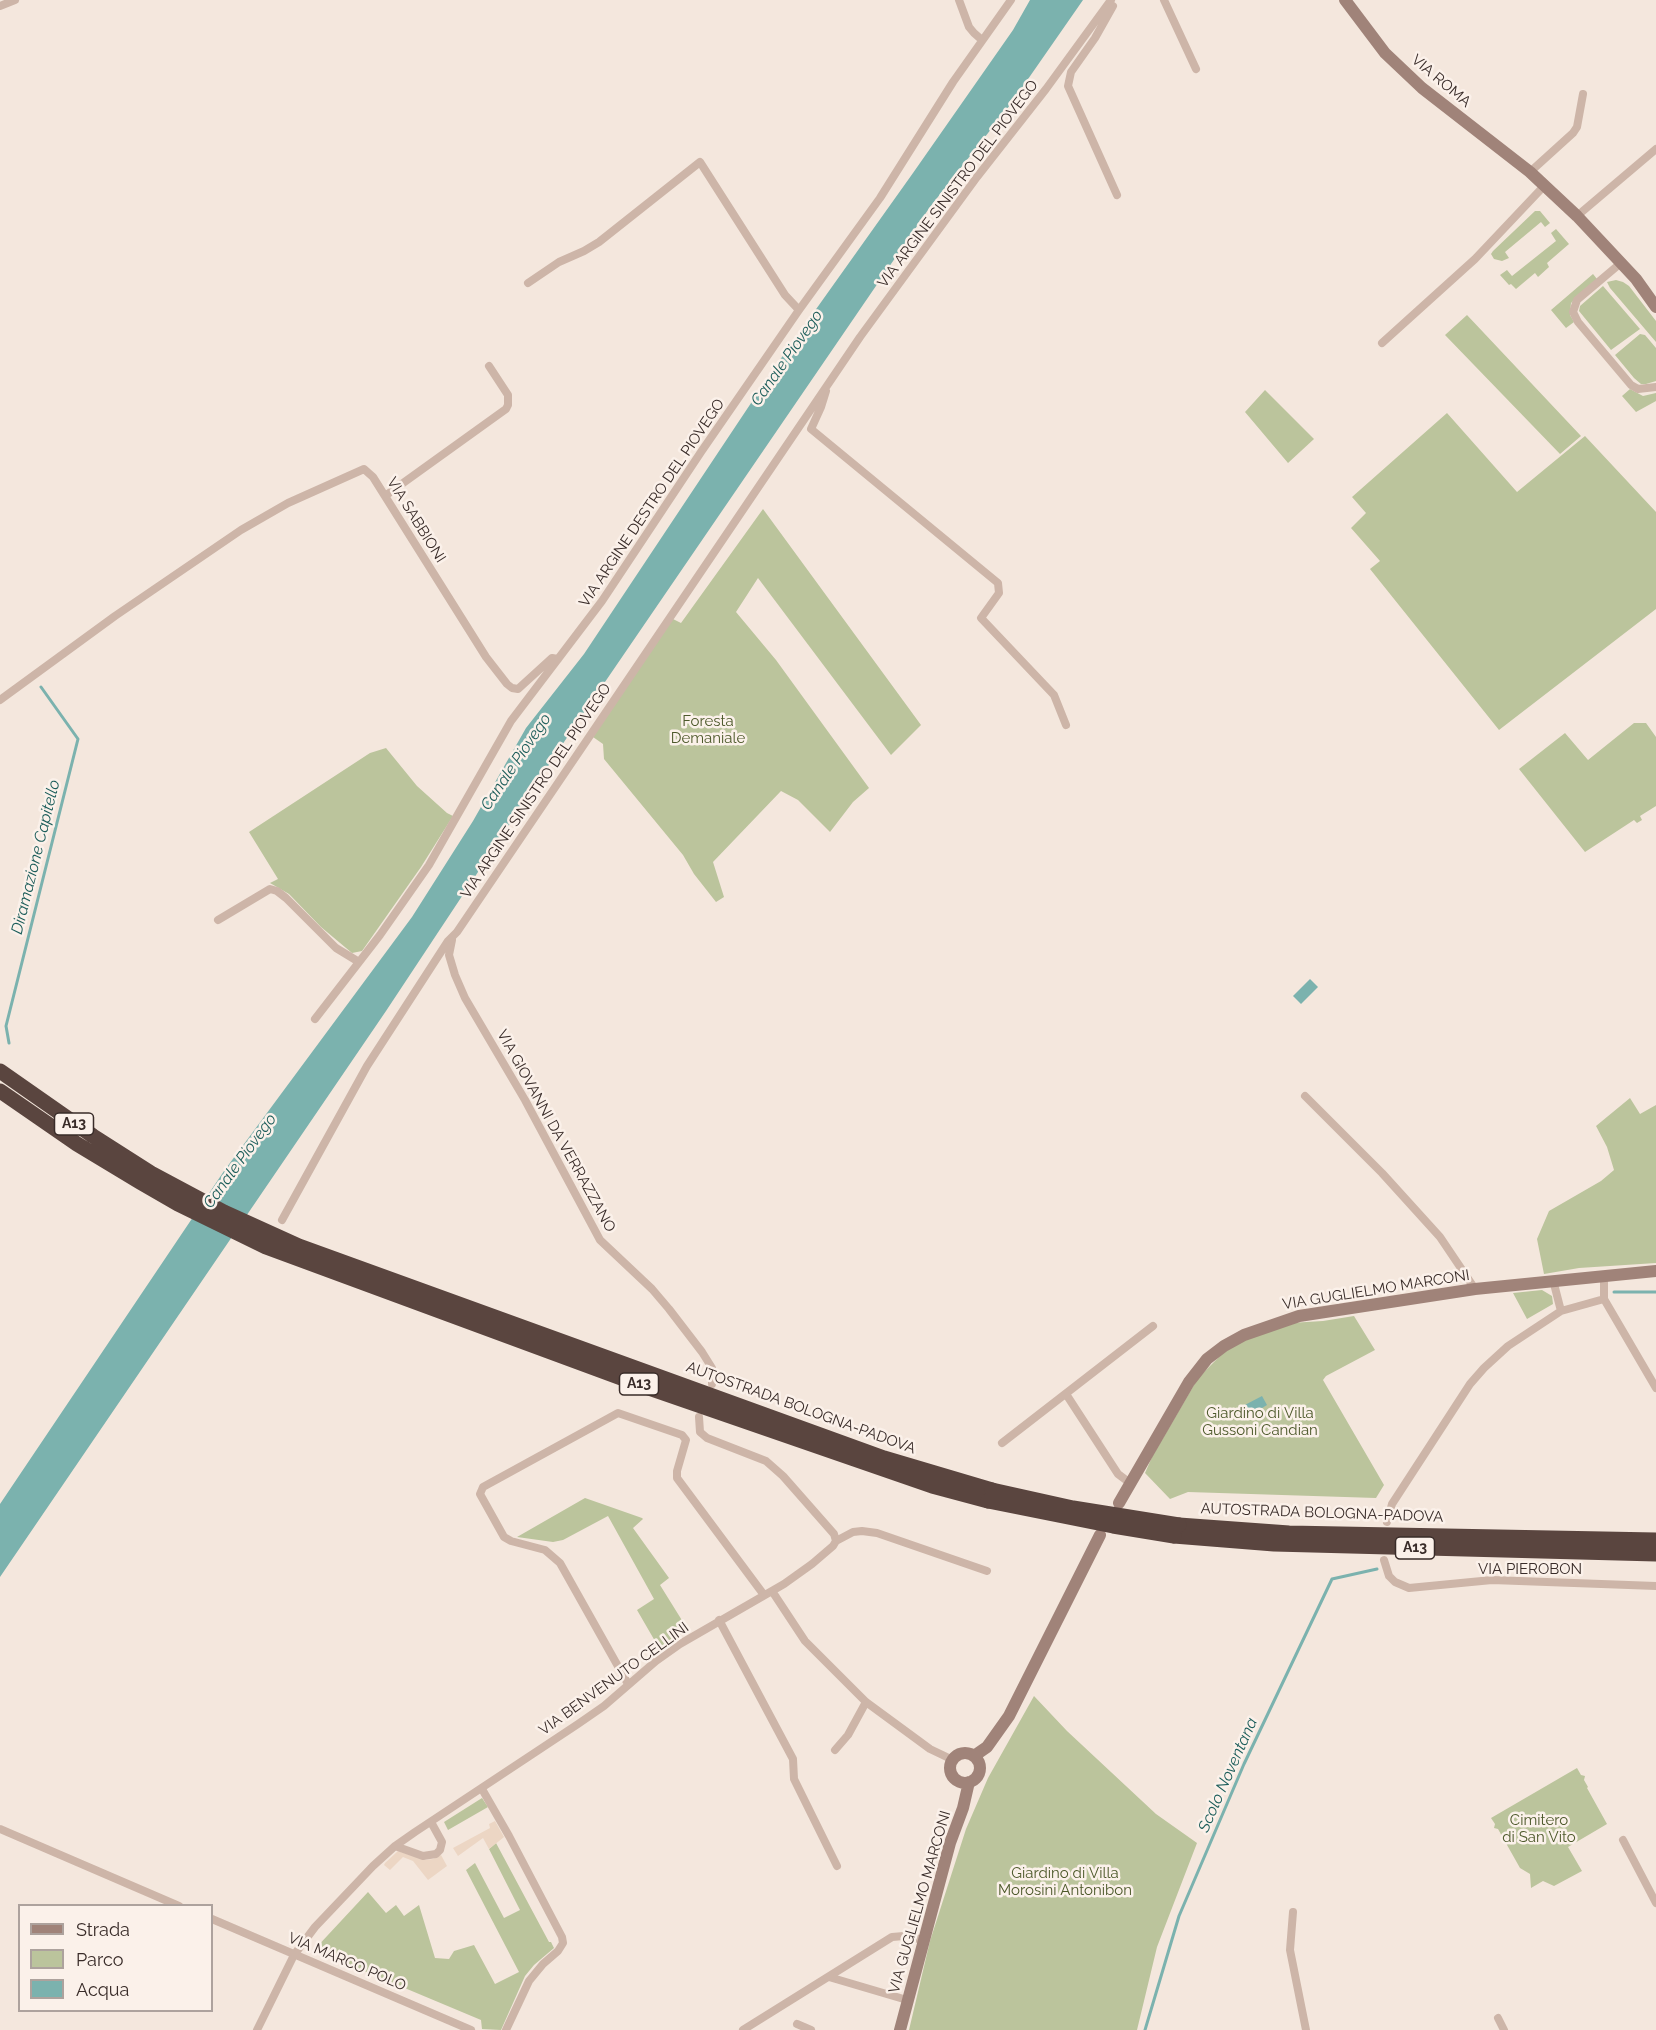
<!DOCTYPE html>
<style>
body{margin:0}
#map{position:relative;width:1656px;height:2030px;overflow:hidden;background:#f4e7dd;font-family:Raleway,sans-serif}
canvas{display:block}
.legend{position:absolute;left:18px;top:1904px;width:195px;height:108px;box-sizing:border-box;background:#fbf1ea;border:2px solid #ada29d;margin:0;padding:8px 10px;list-style:none;font-size:18px;color:#392c29}
.legend li{display:flex;align-items:center;gap:12px;height:30px}
.legend b{width:30px;border:2px solid #ada29d}
</style>
<div id="map">
<canvas width="1656" height="2030"></canvas>
<ul class="legend">
<li><b style="height:8px;background:#a08379"></b>Strada</li>
<li><b style="height:16px;background:#bbc49c"></b>Parco</li>
<li><b style="height:16px;background:#7bb2ae"></b>Acqua</li>
</ul>
</div>
<script>
const ctx = document.querySelector('canvas').getContext('2d');
ctx.lineJoin = 'round';
function fill(path, color) { ctx.fillStyle = color; ctx.fill(path, 'evenodd'); }
const shape = rows => new Path2D(rows.map(r => 'M' + r).join(''));
function strokePath(path, color, width, dash) { ctx.strokeStyle = color; ctx.lineWidth = width; ctx.lineCap = dash ? 'butt' : 'round'; ctx.setLineDash(dash || []); ctx.stroke(path); }
function drawText(font, color, halo, rows, align = 'center') {
  ctx.font = font + ' Raleway,sans-serif'; ctx.lineWidth = 5; ctx.setLineDash([]); ctx.textBaseline = 'middle'; ctx.strokeStyle = halo; ctx.fillStyle = color; for (const [text, x, y, turn = 0] of rows) {
    ctx.save(); ctx.translate(x, y); ctx.rotate((+turn || 0) * Math.PI / 180); ctx.textAlign = isNaN(turn) ? turn : align; if (halo) ctx.strokeText(text, 0, 0); ctx.fillText(text, 0, 0); ctx.restore();
  }
}
fill(shape([
 [1535,211,1540,211,1550,223,1545,227,1541,222,1505,252,1509,258,1502,261,1494,259,1491,254,1493,251],
 [1556,229,1569,244,1547,263,1549,267,1538,277,1535,273,1516,289,1511,284,1509,285,1500,275,1507,270,1512,276,1556,241,1551,233],
 [1593,274,1597,279,1571,303,1570,315,1574,322,1566,328,1551,310],
 [1616,280,1623,282,1629,286,1656,321,1656,342,1610,288,1607,282],
 [1603,286,1640,329,1611,350,1579,311,1580,306],
 [1467,315,1581,436,1560,454,1445,335],
 [1640,334,1645,335,1656,348,1656,381,1646,384,1641,384,1634,378,1615,355],
 [1630,389,1643,396,1656,393,1656,401,1636,412,1622,396],
 [1265,390,1314,439,1288,463,1245,412],
 [1447,413,1517,492,1585,436,1656,512,1656,609,1499,730,1370,569,1380,561,1351,528,1366,513,1352,497],
 [763,509,921,725,891,755,758,578,736,612,776,660,869,788,853,802,830,832,798,800,781,791,713,862,724,897,716,902,694,874,683,855,604,759,603,744,593,737,669,617,681,623],
 [1634,723,1646,723,1656,737,1656,806,1640,816,1642,820,1637,823,1634,820,1585,852,1519,769,1565,733,1588,760],
 [386,748,417,786,447,813,453,816,421,867,362,951,352,953,321,927,289,894,270,883,278,879,249,832,370,753],
 [1630,1098,1640,1114,1656,1105,1656,1263,1579,1268,1544,1274,1537,1239,1549,1211,1601,1181,1614,1170,1607,1147,1596,1126],
 [1542,1290,1552,1296,1553,1304,1527,1319,1513,1293],
 [1354,1316,1375,1350,1326,1376,1323,1380,1384,1485,1376,1498,1188,1492,1170,1499,1145,1473,1152,1457,1198,1378,1223,1353,1246,1339,1290,1323,1323,1321],
 [585,1498,642,1518,643,1519,633,1528,669,1578,660,1585,688,1630,659,1648,637,1610,654,1599,608,1516,563,1540,553,1542,517,1537],
 [1034,1696,1067,1731,1156,1814,1197,1843,1157,1947,1137,2030,909,2030,930,1941,966,1829,988,1778],
 [1577,1768,1581,1775,1585,1776,1584,1780,1588,1787,1587,1788,1607,1824,1568,1847,1582,1871,1554,1886,1543,1881,1531,1888,1530,1874,1520,1868,1498,1829,1494,1828,1495,1824,1491,1818],
 [482,1798,488,1807,448,1830,444,1822],
 [496,1843,549,1942,551,1942,554,1948,534,1965,525,1976,501,2030,482,2029,481,2020,314,1950,368,1892,386,1913,396,1905,404,1916,419,1905,435,1958,449,1959,454,1951,474,1945,495,1984,519,1972,466,1870,475,1863,504,1918,520,1910,489,1849]
]), '#bbc49c');
fill(shape([
 [495,1821,504,1837,489,1849,483,1838,458,1856,453,1848,490,1828,489,1824],
 [398,1851,425,1860,433,1859,441,1855,447,1866,428,1880,413,1861,403,1857,390,1870,384,1865,385,1863]
]), '#ecd6c4');
fill(shape([
 [1030,0,1083,0,1010,105,930,207,568,736,386,1011,0,1577,0,1504,224,1171,412,917,473,821,526,728,584,654,777,364,913,173,1013,30],
 [1310,979,1318,987,1301,1004,1293,996],
 [1262,1396,1267,1405,1247,1417,1241,1407]
]), '#7bb2ae');
strokePath(shape([
 [9,1043,6,1026,78,739,41,687],
 [1614,1292,1656,1292],
 [1145,2030,1179,1916,1244,1764,1332,1579,1377,1569]
]), '#7bb2ae', 3);
strokePath(shape([
 [959,0,969,27,974,33,982,40],
 [1164,0,1196,69],
 [0,6,15,0],
 [1113,6,1095,38,1071,72,1068,86,1117,195],
 [1530,172,1573,133,1577,127,1583,94],
 [1577,216,1656,149],
 [1622,262,1577,300,1573,312,1578,322,1631,385,1638,389,1656,387],
 [528,283,559,262,584,251,599,242,700,162,785,295,799,310],
 [1382,343,1475,259,1545,185],
 [826,391,821,407,811,429,998,583,999,593,981,618,1054,695,1066,725],
 [385,496,506,409,508,405,508,395,489,366],
 [0,700,115,616,241,530,288,503,364,469,373,477,486,657,507,684,512,688,518,689,552,658,558,659],
 [218,920,270,889,277,891,286,898,336,948,359,962],
 [452,940,449,955,455,975,465,998,525,1100,600,1240,652,1289,669,1309,702,1352,712,1368,712,1384],
 [315,1019,380,935,429,865,511,721,602,601,701,452,799,310,880,198,953,82,1011,0],
 [1305,1096,1382,1173,1440,1237,1475,1289],
 [282,1220,367,1066,448,941,457,932,860,337,977,177,1046,89,1111,0],
 [1604,1276,1604,1299,1656,1388],
 [1553,1280,1561,1311],
 [1066,1394,1118,1474,1130,1483],
 [699,1417,700,1432,707,1438,766,1461,783,1476,834,1534,836,1541],
 [1002,1443,1153,1326],
 [1387,1522,1392,1504,1470,1384,1484,1368,1508,1346,1561,1311,1604,1299],
 [1384,1560,1389,1576,1395,1582,1409,1588,1492,1580,1656,1586],
 [772,1591,805,1641,866,1702,930,1749,953,1760],
 [719,1620,793,1759,794,1779,837,1866],
 [628,1684,560,1563,545,1550,511,1541,504,1537,480,1494,483,1487,618,1413,682,1435,686,1440,677,1471,677,1478,764,1595],
 [835,1750,848,1735,866,1702],
 [482,1789,509,1836,562,1937,563,1943,558,1951,543,1964,529,1981,506,2030],
 [0,1829,179,1906],
 [1623,1840,1656,1903],
 [395,1846,423,1856,436,1854,440,1850,442,1842,431,1822],
 [1293,1912,1290,1950,1306,2030],
 [212,1919,471,2030],
 [829,1977,907,2000],
 [1498,2018,1504,2030],
 [797,2024,811,2030],
 [257,2030,294,1955,315,1927,373,1866,395,1846,415,1832,578,1724,604,1706,656,1661,680,1644,784,1584,812,1564,833,1546,836,1541,853,1532,862,1531,877,1533,987,1571],
 [743,2030,892,1937,904,1936,924,1940]
]), '#cdb5a8', 8);
strokePath(shape([
 [1345,0,1385,53,1422,88,1530,172,1577,216,1636,279,1656,307],
 [1119,1503,1189,1382,1207,1359,1224,1346,1244,1335,1299,1316,1475,1289,1656,1271],
 '950 1768a15 15 0 1 1 30 0a15 15 0 1 1-30 0Z',
 [974,1756,987,1747,1009,1716,1100,1535],
 [900,2030,950,1843,963,1808,969,1782]
]), '#a08379', 12);
strokePath(shape([
 [0,1071,93,1136,151,1173,224,1212,299,1246,884,1458,992,1490],
 [0,1091,77,1144,140,1182,178,1204,266,1247,640,1385,932,1486,988,1501],
 [1179,1525,1289,1533,1656,1540],
 [1174,1536,1274,1544,1656,1554]
]), '#5a453f', 15);
strokePath(shape([
 [992,1490,1073,1508,1179,1525],
 [988,1501,1113,1526,1174,1536]
]), '#5a453f', 15);
for (const [x, y, w] of [
 [74,1124,39],
 [639,1384,39],
 [1415,1548,39]
]) { const box = new Path2D(); box.roundRect(x - w / 2, y - 11, w, 22, 4.5); ctx.fillStyle = '#fbf1ea'; ctx.fill(box); strokePath(box, '#392c29', 1.5); }
drawText('bold 14px', '#392c29', null, [
 ["A13",74,1124],
 ["A13",639,1384],
 ["A13",1415,1548]
]);
drawText('15px', '#392c29', '#fbf1ea', [
 ["VIA ROMA",1441,81,40],
 ["VIA ARGINE SINISTRO DEL PIOVEGO",958,184,-53],
 ["VIA ARGINE DESTRO DEL PIOVEGO",652,503,-56],
 ["VIA SABBIONI",416,520,58],
 ["VIA ARGINE SINISTRO DEL PIOVEGO",536,791,-56],
 ["VIA GIOVANNI DA VERRAZZANO",556,1131,61],
 ["VIA GUGLIELMO MARCONI",1376,1290,-9],
 ["AUTOSTRADA BOLOGNA-PADOVA",801,1408,20],
 ["AUTOSTRADA BOLOGNA-PADOVA",1322,1513,2],
 ["VIA PIEROBON",1530,1569],
 ["VIA BENVENUTO CELLINI",614,1679,-36],
 ["VIA GUGLIELMO MARCONI",920,1902,-74],
 ["VIA MARCO POLO",347,1962,23]
]);
drawText('15px', '#4d592b', '#fbf1ea', [
 ["Foresta",708,721],
 ["Demaniale",708,738],
 ["Giardino di Villa",1260,1413],
 ["Gussoni Candian",1260,1430],
 ["Cimitero",1539,1820],
 ["di San Vito",1539,1837],
 ["Giardino di Villa",1065,1873],
 ["Morosini Antonibon",1065,1890]
]);
drawText('italic 16px', '#1c5d5a', '#fbf1ea', [
 ["Canale Piovego",787,358,-55],
 ["Canale Piovego",516,762,-56],
 ["Diramazione Capitello",36,857,-76],
 ["Canale Piovego",240,1161,-54],
 ["Scolo Noventana",1228,1775,-66]
]);
</script>
